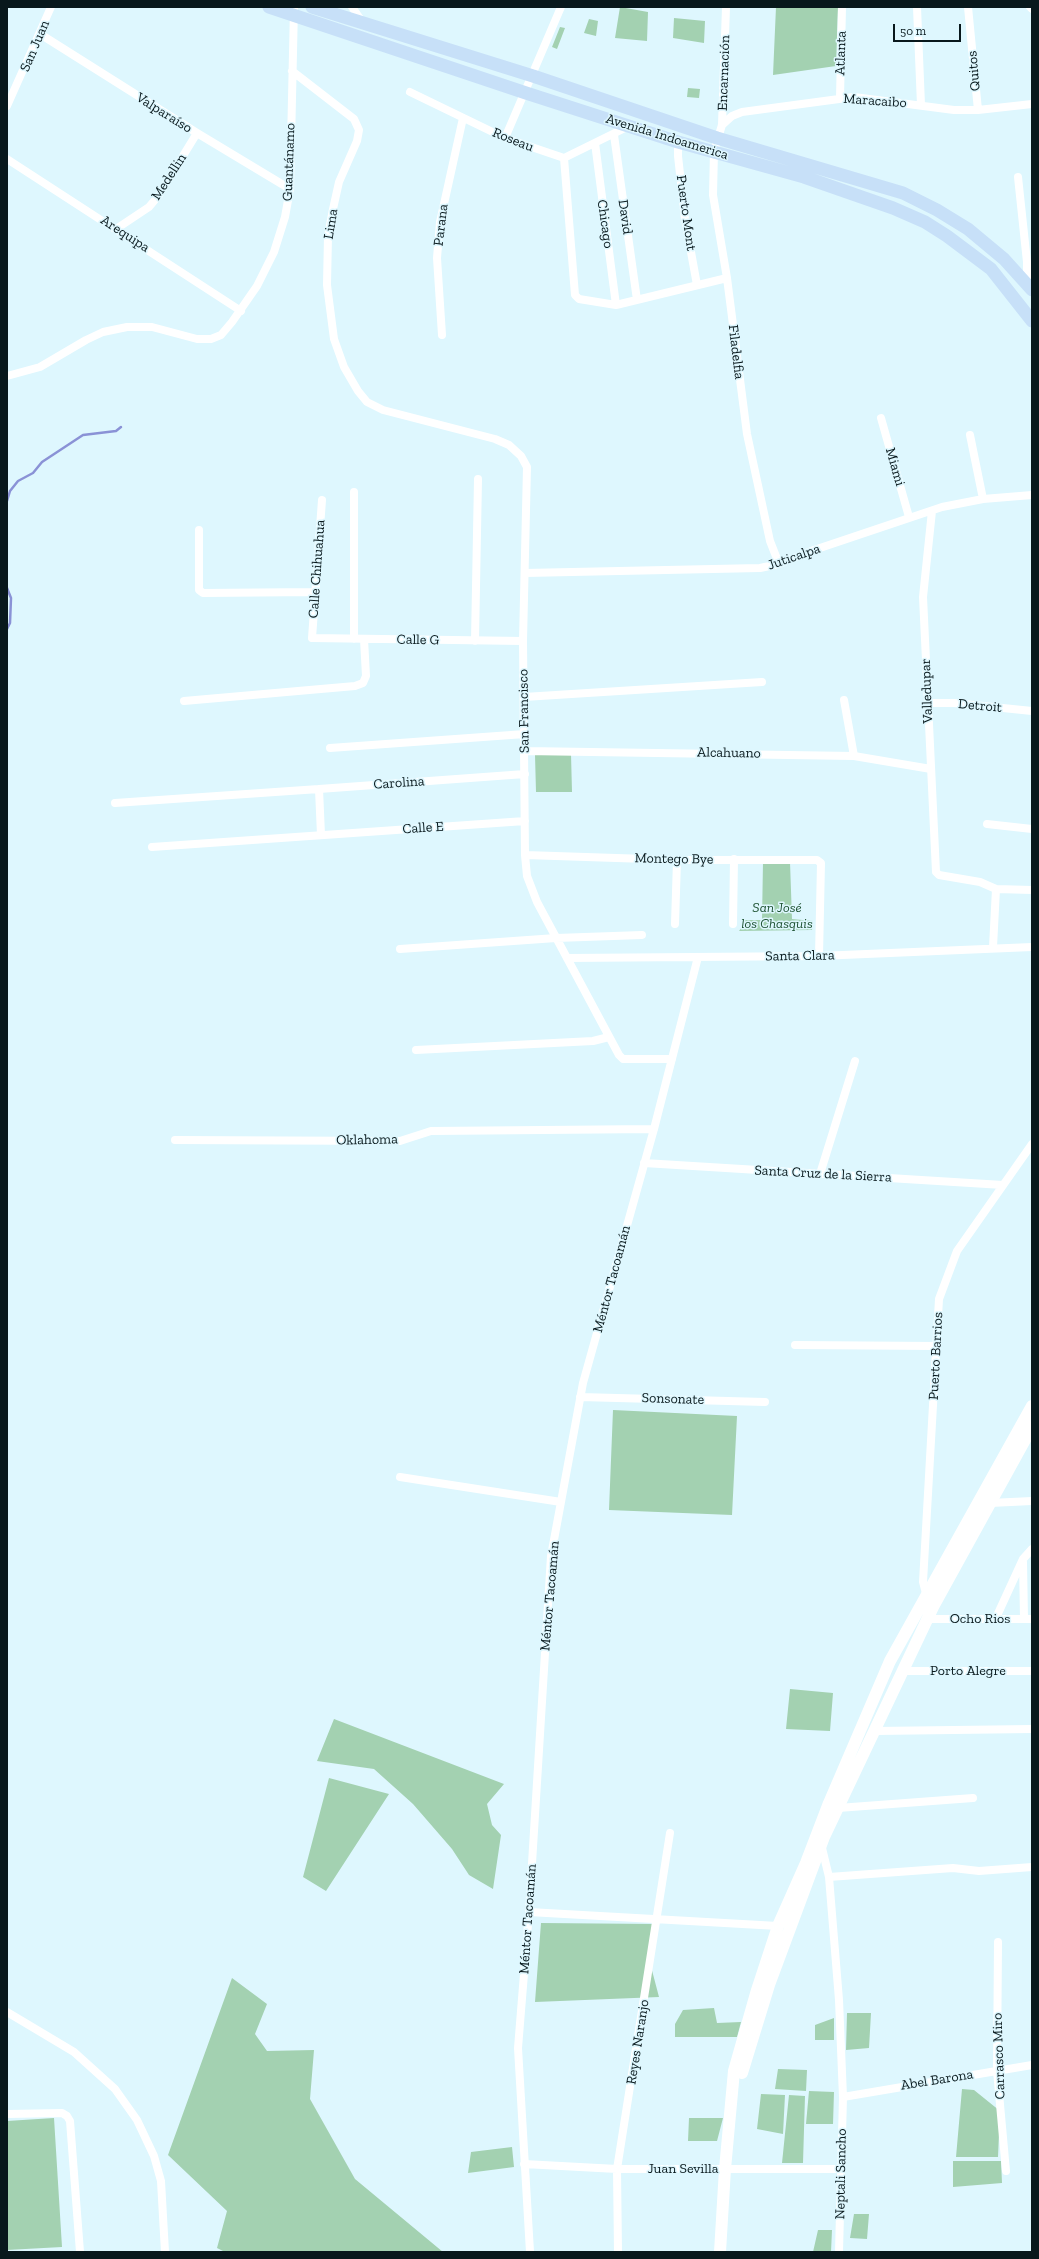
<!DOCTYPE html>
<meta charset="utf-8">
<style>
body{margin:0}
#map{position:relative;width:1039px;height:2259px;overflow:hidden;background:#def7fe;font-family:"Zilla Slab",serif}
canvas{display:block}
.frame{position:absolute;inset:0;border:8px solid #08181c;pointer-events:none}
.scale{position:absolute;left:893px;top:24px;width:68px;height:18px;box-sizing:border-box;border:2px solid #08181c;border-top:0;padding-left:5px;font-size:12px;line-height:14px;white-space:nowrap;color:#08181c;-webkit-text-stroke:3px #def7fe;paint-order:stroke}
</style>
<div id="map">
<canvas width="1039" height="2259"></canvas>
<div class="frame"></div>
<div class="scale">50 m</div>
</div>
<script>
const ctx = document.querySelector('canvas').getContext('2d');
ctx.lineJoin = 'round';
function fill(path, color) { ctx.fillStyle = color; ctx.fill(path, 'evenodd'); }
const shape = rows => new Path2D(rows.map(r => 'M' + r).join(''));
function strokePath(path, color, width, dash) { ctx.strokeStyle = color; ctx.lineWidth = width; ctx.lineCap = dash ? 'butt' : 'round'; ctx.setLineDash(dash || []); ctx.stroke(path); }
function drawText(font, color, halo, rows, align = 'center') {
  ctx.font = font + ' "Zilla Slab",serif'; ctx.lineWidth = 3; ctx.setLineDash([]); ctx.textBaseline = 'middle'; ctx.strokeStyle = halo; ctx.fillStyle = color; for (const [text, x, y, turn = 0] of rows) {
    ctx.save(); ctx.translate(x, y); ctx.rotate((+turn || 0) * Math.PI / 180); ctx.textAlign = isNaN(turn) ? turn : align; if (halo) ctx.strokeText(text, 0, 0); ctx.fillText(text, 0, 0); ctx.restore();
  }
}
fill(shape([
 [620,7,648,12,647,41,615,38],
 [776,7,838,7,836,66,773,75],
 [674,18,705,21,704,43,673,38],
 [589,19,598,21,596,36,584,33],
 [560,27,565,28,557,49,552,47],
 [688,88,700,89,699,98,687,97],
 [571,754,572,792,536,792,535,755],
 [763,862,790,862,792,919,813,921,812,930,739,931,744,924,741,920,762,920],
 [613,1410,737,1416,732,1515,609,1510],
 [790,1689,833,1693,830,1731,786,1729],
 [334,1719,504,1784,487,1804,492,1825,501,1835,493,1889,469,1875,452,1849,413,1804,374,1769,317,1761],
 [329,1778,389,1794,326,1891,303,1877],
 [541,1923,655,1924,649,1959,659,1997,535,2002],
 [232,1978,267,2004,255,2034,267,2051,314,2050,310,2099,355,2179,443,2252,225,2252,217,2248,227,2211,168,2155],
 [714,2008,717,2023,741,2022,737,2037,675,2037,675,2024,683,2010],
 [847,2013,871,2013,869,2048,846,2050],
 [834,2018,834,2040,815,2040,815,2025],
 [778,2069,807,2070,806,2091,775,2089],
 [962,2089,974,2090,1000,2111,998,2157,956,2157],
 [809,2091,834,2092,833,2124,806,2124],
 [761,2094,785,2095,783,2134,757,2129],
 [789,2095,805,2096,803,2163,782,2163],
 [54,2118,62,2247,7,2250,7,2121],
 [689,2118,723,2118,717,2141,688,2141],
 [512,2147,514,2167,468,2173,471,2152],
 [953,2161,1001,2161,1002,2183,953,2187],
 [854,2214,869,2214,867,2239,850,2238],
 [818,2230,832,2230,831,2252,813,2252]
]), '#a3d1b1');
strokePath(shape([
 [7,501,10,491,18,481,33,473,42,462,83,435,116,431,121,427],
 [7,588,11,598,10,623,7,629]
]), '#8a92d6', 2.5);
strokePath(shape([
 [352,7,363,23],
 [726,7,722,125,714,151,713,195,727,278,747,434,770,541,779,564],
 [917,7,921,105],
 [968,7,978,110],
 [1030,7,1032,9],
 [40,34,197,133,290,189],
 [292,71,354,119,359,130,357,141,339,182,333,209,328,236,327,285,334,339,344,367,358,391,367,402,383,410,495,439,509,445,521,456,527,467,523,641,525,855,527,876,537,902,619,1055,623,1059,672,1059],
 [410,92,505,138,564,158],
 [840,98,842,7],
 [7,106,51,7],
 [722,125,732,116,742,112,854,97,954,110,978,110,1032,104],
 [614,135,637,300],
 [505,138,561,7],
 [678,142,678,156,685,219,697,285],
 [595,143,616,305],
 [564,158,575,295,579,299,616,305,727,278],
 [564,158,629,126],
 [7,159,241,311],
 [1018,177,1027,262,1027,284],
 [116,229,149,207,159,195,197,133],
 [442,335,437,258,440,222,463,118],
 [7,376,40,367,86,340,103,332,127,327,152,327,197,339,211,339,221,335,232,322,257,286,274,252,285,217,290,189,294,7],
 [881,418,909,517],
 [970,435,983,499],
 [322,500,312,638,523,641],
 [932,511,923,597,936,872,939,875,980,882,996,889,1032,890],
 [199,530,199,590,203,593,315,592],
 [525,573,760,568,779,564,814,550,942,507,983,499,1032,495],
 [354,639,354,492],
 [475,641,478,479],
 [524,697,762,682],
 [844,700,854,756],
 [184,701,355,686,363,683,366,676,364,639],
 [928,703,954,703,1032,711],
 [330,748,525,734],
 [525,751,854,756,931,769],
 [115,803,319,789],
 [987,824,1032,829],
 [321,835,319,789,525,774],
 [152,847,525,821],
 [525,855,677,860,817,860,821,863,819,956],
 [675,924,677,860],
 [733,924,734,859],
 [993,947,996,889],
 [400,949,556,938,642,935],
 [567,958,819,956,1032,947],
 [416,1050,593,1041,609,1037],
 [175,1140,400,1141,431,1131,654,1129],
 [644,1163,1003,1185],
 [820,1174,855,1061],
 [795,1345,936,1346],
 [580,1397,765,1402],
 [400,1477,561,1502],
 [990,1503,1032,1501],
 [1023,1562,1024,1619],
 [927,1597,923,1582,939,1299,957,1251,1032,1144],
 [927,1619,1032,1619],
 [995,1620,1023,1559,1032,1549],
 [903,1671,1032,1671],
 [875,1731,1032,1729],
 [838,1808,973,1798],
 [822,1848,829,1877,953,1868,979,1871,1032,1867],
 [829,1877,839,2000,843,2097,839,2252],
 [529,1912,778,1926],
 [998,1942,997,2071,1006,2171],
 [7,2012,74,2052,115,2089,137,2120,154,2156,161,2181,165,2252],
 [843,2097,1032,2065],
 [7,2114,62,2113,67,2116,70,2121,80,2252],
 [524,2164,617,2169,841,2169],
 [530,2252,518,2048,529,1912,551,1556,583,1383,654,1129,698,957],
 [618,2252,617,2169,670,1833]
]), '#fff', 8);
strokePath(shape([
 [742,2073,769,1985,824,1837,934,1605,1032,1427],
 [720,2252,725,2169,734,2071,757,1990,778,1926,806,1863,829,1803,890,1661,1032,1406]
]), '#fff', 12);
strokePath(shape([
 [269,7,526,93,678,142,804,177,893,208,925,222,947,236,991,269,1032,321],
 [312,7,533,76,717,138,903,193,937,210,968,229,1004,259,1032,290]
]), '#c7e0f8', 13);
drawText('14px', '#08181c', '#def7fe', [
 ["San Juan",35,46,-67],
 ["Atlanta",841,53,-88],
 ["Quitos",974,71,-95],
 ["Encarnación",724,73,-88],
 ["Maracaibo",875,101,4],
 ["Valparaíso",164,113,32],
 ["Avenida Indoamerica",667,137,17],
 ["Roseau",513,140,22],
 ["Guantánamo",289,162,-88],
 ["Medellin",169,177,-57],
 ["Puerto Mont",686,213,82],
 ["David",625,217,82],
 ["Lima",331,224,-81],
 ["Chicago",605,224,82],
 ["Parana",441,225,-83],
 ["Arequipa",125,234,33],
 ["Filadelfia",736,352,83],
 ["Miami",895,467,74],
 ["Juticalpa",794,557,-19],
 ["Calle Chihuahua",317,569,-86],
 ["Calle G",418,640,1],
 ["Valledupar",927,691,-92],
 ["Detroit",980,706,5],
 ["San Francisco",524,711,-91],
 ["Alcahuano",729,753,1],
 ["Carolina",399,783,-4],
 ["Calle E",423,828,-4],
 ["Montego Bye",674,859,1],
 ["Santa Clara",800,956,-1],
 ["Oklahoma",367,1140,-1],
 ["Santa Cruz de la Sierra",823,1174,3],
 ["Méntor Tacoamán",612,1279,-75],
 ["Puerto Barrios",936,1356,-87],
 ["Sonsonate",673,1399,2],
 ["Méntor Tacoamán",550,1596,-85],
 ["Ocho Rios",980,1619],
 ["Porto Alegre",968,1671],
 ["Méntor Tacoamán",528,1919,-86],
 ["Reyes Naranjo",638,2042,-81],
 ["Carrasco Miro",999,2056,-92],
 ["Abel Barona",937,2080,-9],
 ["Juan Sevilla",683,2169],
 ["Neptali Sancho",841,2174,-89]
]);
drawText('italic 14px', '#1e5232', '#def7fe', [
 ["San José",777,908],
 ["los Chasquis",777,924]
]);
</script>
